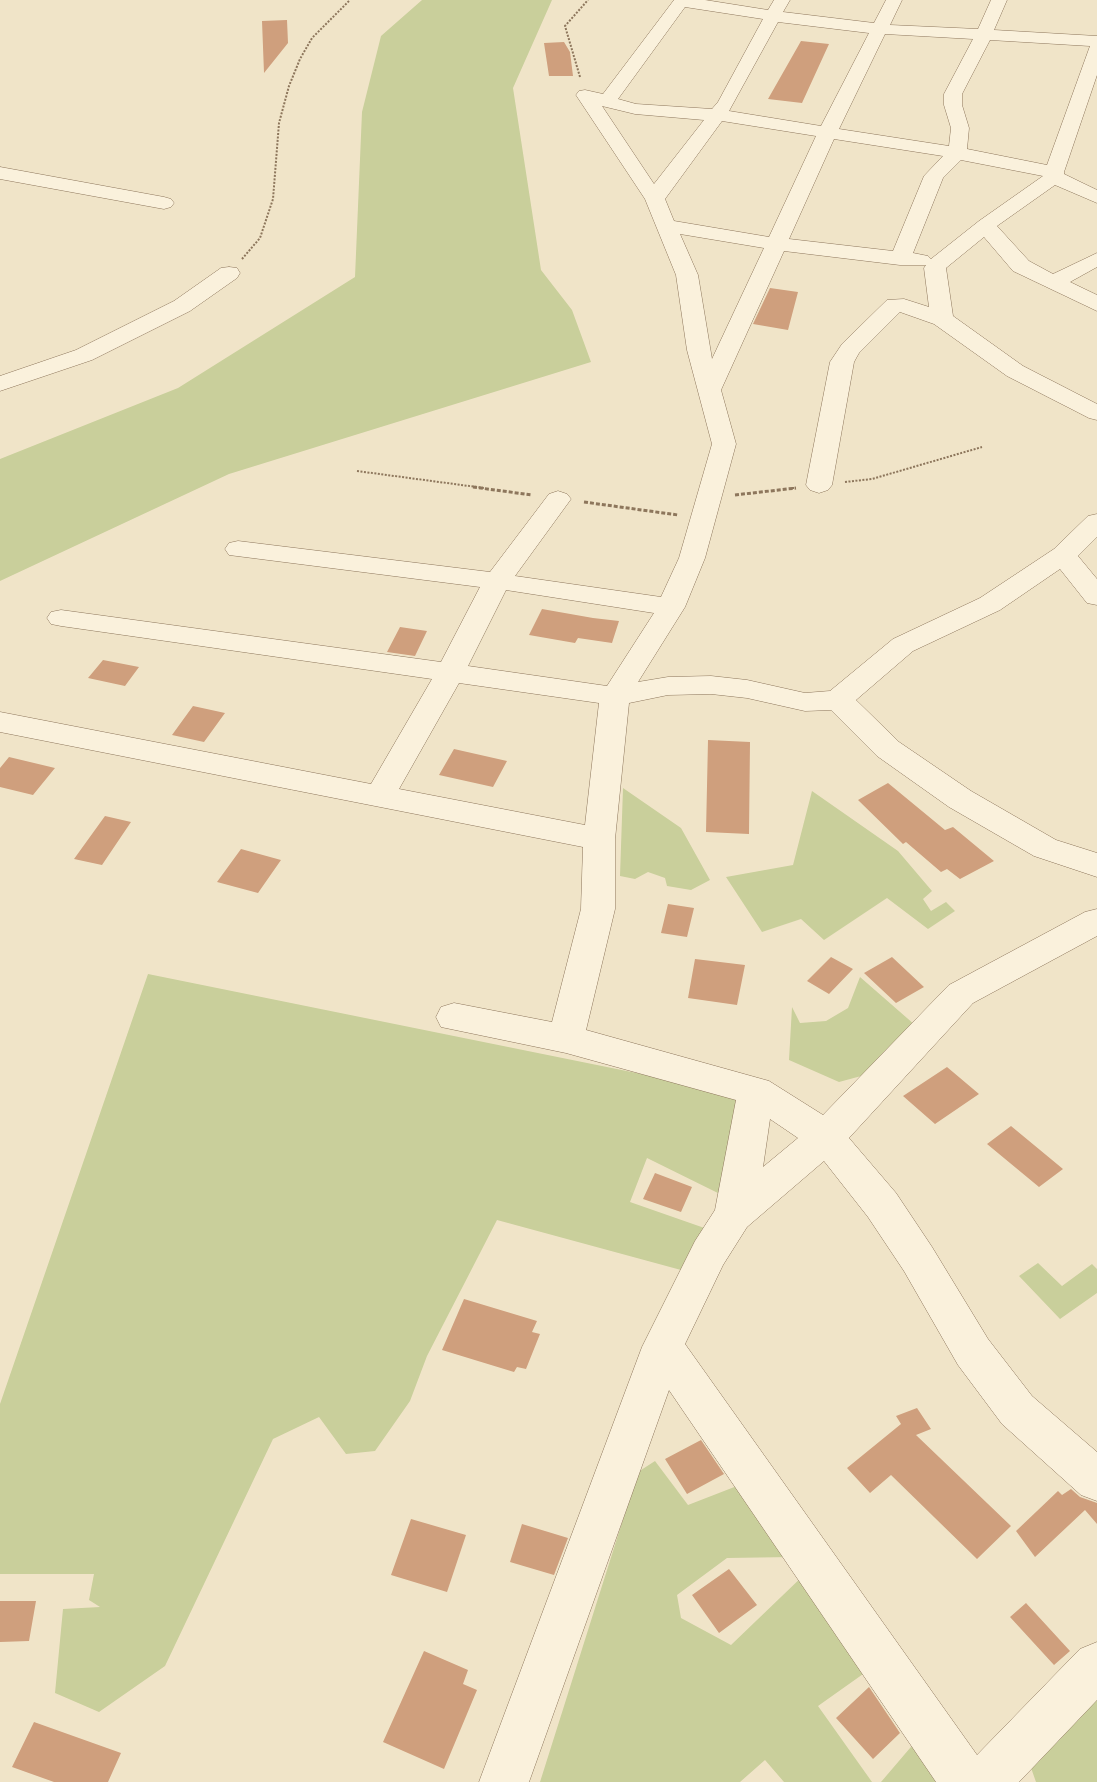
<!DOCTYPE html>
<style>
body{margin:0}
canvas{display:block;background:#f0e4c8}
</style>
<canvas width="1097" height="1782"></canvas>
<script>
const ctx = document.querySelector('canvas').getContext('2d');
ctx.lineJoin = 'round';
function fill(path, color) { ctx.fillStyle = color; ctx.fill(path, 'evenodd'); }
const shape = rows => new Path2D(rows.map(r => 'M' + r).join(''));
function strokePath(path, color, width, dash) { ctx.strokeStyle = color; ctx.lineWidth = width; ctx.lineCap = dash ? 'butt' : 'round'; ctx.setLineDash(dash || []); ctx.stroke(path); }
fill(shape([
 [422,0,552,0,513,88,541,270,572,310,591,362,229,474,0,581,0,459,178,388,355,277,362,112,381,36],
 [623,788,681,828,710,880,691,890,667,886,665,878,648,872,635,879,620,876],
 [812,791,898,851,932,891,923,899,931,911,946,902,955,911,928,929,887,898,824,940,801,919,762,932,726,877,793,865],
 [148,974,745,1095,726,1197,647,1158,630,1202,713,1231,681,1270,497,1220,427,1356,410,1401,375,1451,346,1454,319,1417,273,1439,165,1666,99,1712,55,1693,63,1609,100,1607,89,1600,94,1574,0,1574,0,1404],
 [860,977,915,1025,876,1072,839,1082,789,1060,792,1007,800,1023,826,1021,848,1008],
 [1038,1263,1062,1286,1092,1264,1097,1269,1097,1293,1060,1319,1019,1276],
 [655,1461,688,1505,755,1479,792,1557,727,1558,677,1595,681,1618,731,1645,807,1572,873,1667,818,1706,872,1782,784,1782,765,1760,740,1782,540,1782,638,1472],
 [1097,1695,1097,1782,1036,1782,1030,1765],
 [922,1734,950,1782,881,1782]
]), '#c9cf9b');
fill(shape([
 [287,20,288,43,264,73,262,21],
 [801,41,829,44,802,103,768,99],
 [564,42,570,52,573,76,549,76,544,43],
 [770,288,798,292,788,330,753,324],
 [542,609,593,618,619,621,612,643,578,638,575,643,529,635],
 [400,627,427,631,415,656,387,652],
 [103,660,139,667,125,686,88,678],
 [193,706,225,713,204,742,172,735],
 [708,740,750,742,749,834,706,832],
 [454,749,507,761,493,787,439,775],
 [9,757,55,768,33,795,0,787,0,768],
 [888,783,945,830,953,827,994,861,960,879,947,869,941,872,906,842,903,844,858,800],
 [105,816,131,822,102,865,74,859],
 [241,849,281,860,258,893,217,882],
 [668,904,694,908,687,937,661,933],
 [831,957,853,969,829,994,807,981],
 [892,957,924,987,896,1003,864,973],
 [695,959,745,965,737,1005,688,998],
 [947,1067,979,1094,935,1124,903,1096],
 [1011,1126,1063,1169,1039,1187,987,1144],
 [655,1173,692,1187,681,1212,643,1199],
 [464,1299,537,1321,532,1332,540,1334,526,1369,517,1367,514,1372,442,1350],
 [917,1408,931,1429,916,1435,1011,1526,977,1559,891,1475,870,1493,847,1468,901,1424,896,1416],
 [701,1440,724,1474,687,1494,665,1459],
 [1071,1489,1080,1497,1097,1503,1097,1524,1085,1510,1035,1557,1016,1531,1058,1491,1062,1495],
 [411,1519,466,1535,447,1592,391,1575],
 [522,1524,568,1538,554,1575,510,1562],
 [729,1569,757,1605,719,1633,692,1595],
 [0,1601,36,1601,29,1641,0,1642],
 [1026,1603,1070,1651,1054,1665,1010,1617],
 [424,1651,468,1670,463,1684,477,1690,444,1769,383,1742],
 [869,1687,900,1733,873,1759,836,1718],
 [34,1722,121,1753,108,1782,54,1782,12,1767]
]), '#cf9f7d');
const minor = shape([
 [674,0,705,0,768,10,774,0,790,0,783,12,874,23,886,0,902,0,890,25,978,29,991,0,1007,0,994,30,1097,36,1097,75,1064,172,1064,174,1097,190,1097,203,1055,185,997,226,1029,261,1053,274,1097,253,1097,267,1070,282,1097,295,1097,311,1013,271,984,237,946,268,953,316,1023,366,1097,404,1097,420,1089,418,1007,376,934,324,900,312,859,353,854,362,832,485,828,490,819,493,810,490,806,485,830,362,842,344,887,300,904,299,929,307,924,268,926,265,900,265,784,251,721,390,736,444,705,558,685,607,638,682,668,677,711,676,747,680,805,693,830,691,893,639,980,598,1054,549,1088,516,1097,514,1097,537,1078,556,1097,579,1097,605,1087,603,1060,569,1000,610,913,651,856,700,899,742,971,791,1056,840,1097,853,1097,877,1034,856,949,807,877,756,831,710,805,711,747,698,711,694,668,695,629,703,615,839,615,909,586,1030,769,1081,823,1115,949,985,1085,912,1097,909,1097,936,973,1003,849,1138,896,1193,932,1247,988,1339,1032,1396,1097,1452,1097,1501,1081,1495,1002,1424,958,1365,904,1271,868,1217,824,1161,747,1227,723,1265,685,1344,977,1755,1080,1649,1097,1642,1097,1700,1019,1782,936,1782,669,1390,529,1782,479,1782,642,1347,695,1241,715,1210,736,1100,566,1053,441,1027,436,1017,441,1007,454,1003,552,1022,581,909,583,847,0,732,0,712,371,784,432,679,61,626,51,624,47,618,51,612,61,610,441,662,480,587,229,555,225,549,229,543,238,541,490,572,549,494,558,491,567,494,571,499,515,576,661,597,679,558,712,444,687,350,676,275,645,199,576,95,579,91,585,90,603,94,674,0],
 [685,7,763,19,718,102,712,109,636,104,618,99,685,7],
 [778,22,869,33,821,126,729,111,778,22],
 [885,34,973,39,944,94,944,105,951,128,949,146,839,129,885,34],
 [990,40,1090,46,1047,165,967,149,969,128,962,105,962,94,990,40],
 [602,106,635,114,704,120,654,184,602,106],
 [722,121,816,136,769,237,674,221,665,199,722,121],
 [834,139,943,156,924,176,893,251,789,239,834,139],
 [961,160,1043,176,979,221,931,259,928,256,913,253,943,178,961,160],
 [680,234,764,248,712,359,698,275,680,234],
 [506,590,654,613,607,686,468,666,506,590],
 [459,683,599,703,585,825,399,789,459,683],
 [770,1119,798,1138,763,1167,770,1119],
 [0,167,164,197,171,199,174,203,171,207,164,209,0,179,0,167],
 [229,267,237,268,240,273,237,278,190,311,92,360,0,391,0,376,76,350,174,301,221,268,229,267]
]);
strokePath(minor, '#8d765c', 1);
strokePath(shape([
 [580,77,565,26,588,0],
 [242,259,260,238,273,199,279,123,289,86,300,59,312,38,350,0],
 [357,471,484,488],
 [845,482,872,479,982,447],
 [792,488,796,488]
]), '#8d765c', 2, [2, 1.5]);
strokePath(shape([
 [473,487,532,495],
 [735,495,796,488],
 [584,502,678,515]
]), '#8d765c', 3, [4, 2]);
fill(minor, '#faf1dc');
</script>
